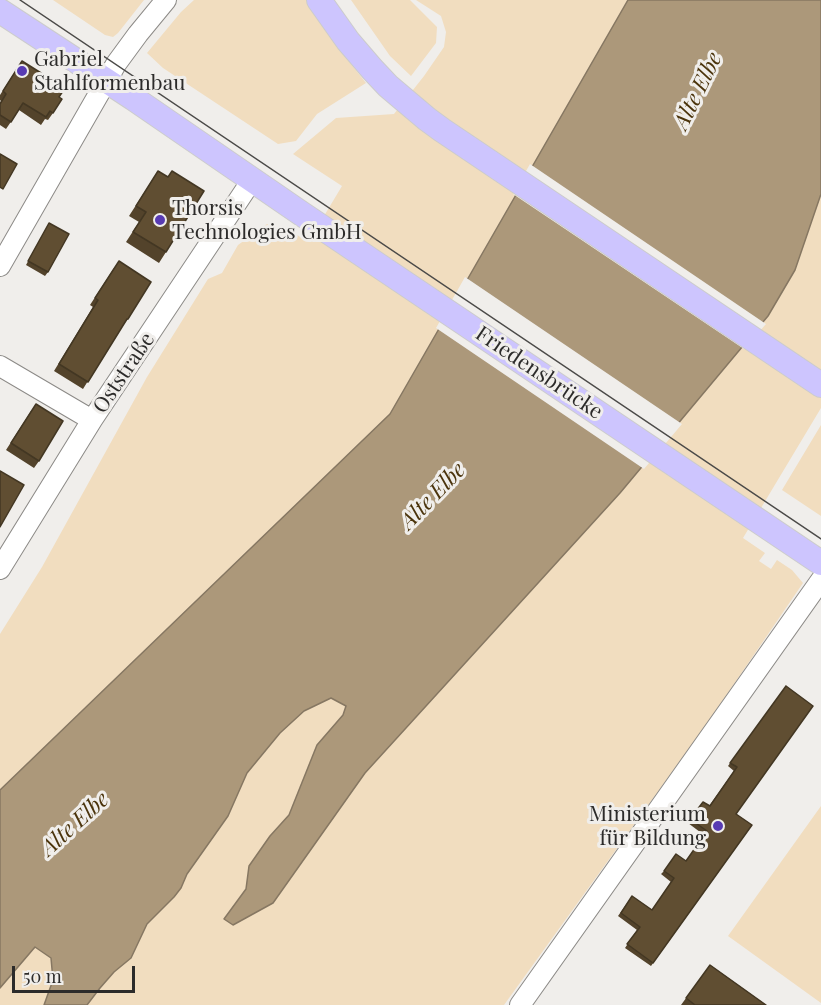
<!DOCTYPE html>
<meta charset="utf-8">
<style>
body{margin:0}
#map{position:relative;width:821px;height:1005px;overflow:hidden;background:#f0eeeb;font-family:"Playfair Display",serif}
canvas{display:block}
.scale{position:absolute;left:12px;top:966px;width:123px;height:27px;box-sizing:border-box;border:3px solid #2c2b2a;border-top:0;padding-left:8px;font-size:18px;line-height:21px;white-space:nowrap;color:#2c2b2a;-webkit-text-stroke:4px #f0eeeb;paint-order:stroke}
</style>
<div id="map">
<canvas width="821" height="1005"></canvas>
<div class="scale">50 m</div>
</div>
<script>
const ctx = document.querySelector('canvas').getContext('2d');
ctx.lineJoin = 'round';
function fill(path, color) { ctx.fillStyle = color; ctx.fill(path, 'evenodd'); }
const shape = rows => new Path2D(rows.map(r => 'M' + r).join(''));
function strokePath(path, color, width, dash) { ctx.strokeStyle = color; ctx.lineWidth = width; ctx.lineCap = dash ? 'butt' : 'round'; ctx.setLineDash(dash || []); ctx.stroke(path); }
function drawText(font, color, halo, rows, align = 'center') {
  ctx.font = font + ' "Playfair Display",serif'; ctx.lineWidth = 6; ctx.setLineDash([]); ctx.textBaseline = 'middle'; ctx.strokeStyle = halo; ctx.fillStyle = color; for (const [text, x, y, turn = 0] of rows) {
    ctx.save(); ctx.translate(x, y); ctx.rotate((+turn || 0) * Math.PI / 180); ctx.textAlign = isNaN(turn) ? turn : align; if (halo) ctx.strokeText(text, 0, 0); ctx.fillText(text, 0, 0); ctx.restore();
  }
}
fill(shape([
 [53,0,144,0,118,33,113,37,105,35],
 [194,0,308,0,340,50,366,83,317,114,296,141,278,144,163,68,147,53,181,12],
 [351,0,410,0,437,27,436,43,411,76,390,56],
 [416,0,628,0,390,414,0,790,0,634,42,567,147,377,208,279,222,273,238,245,267,224,284,234,290,230,306,241,315,231,342,186,293,154,336,118,394,114,424,76,444,47,446,32,441,16],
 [821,194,821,408,743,538,765,553,759,561,771,569,777,560,792,570,803,583,706,725,504,1005,87,1005,100,988,114,972,131,958,147,924,174,897,181,888,187,874,228,816,247,773,280,733,304,711,331,698,346,706,343,715,317,745,289,815,270,837,249,866,246,889,273,903,365,773,464,664,795,270],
 [821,425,821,516,782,490],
 [821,806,821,1003,728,936],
 [35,947,51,958,53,980,44,1005,0,1005,0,988]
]), '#f1ddbf');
const water = shape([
 [628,0,821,0,821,194,795,270,768,316,620,493,365,773,273,903,233,925,224,919,246,889,249,866,270,836,289,815,317,745,343,715,346,706,331,698,304,711,280,733,247,773,228,816,187,874,181,888,174,897,147,924,131,958,114,972,100,988,87,1005,44,1005,53,980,51,958,35,947,0,988,0,790,390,414,628,0]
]);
fill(water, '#ac987a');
strokePath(water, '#867762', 1.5);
fill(shape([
 [530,164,766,324,744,349,513,194],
 [465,277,682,424,644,469,436,328]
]), '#f0eeeb');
const minor = shape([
 [0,266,116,64,138,34,166,0],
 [0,366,92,420],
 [0,569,92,420,252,180],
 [520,1005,821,580]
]);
const major = shape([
 [319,0,348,41,372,69,388,86,427,119,442,130,821,385],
 [0,11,133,98,302,214,821,563]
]);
strokePath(minor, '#8c8a87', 22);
strokePath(major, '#ccc', 26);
strokePath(minor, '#fff', 20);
strokePath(major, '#cdc5fe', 24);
strokePath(shape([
 [20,0,821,539]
]), '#4b4a48', 1.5);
fill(shape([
 [22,61,59,97,53,113,48,120,45,119,41,125,19,110,6,129,0,125,0,103,1,101,0,100,0,95],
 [158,171,166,252,159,263,126,242,139,222,129,216],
 [47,227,48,272,45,276,26,265],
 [114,268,128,319,122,326,83,389,54,371,93,307,90,305],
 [31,411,39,461,34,468,6,450],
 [786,686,736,814,752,825,651,966,625,948,637,930,618,916,632,896,652,910,671,882,661,874,664,871,686,861,704,835,688,823,703,802,709,806,734,771,728,766],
 [710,965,766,1005,681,1005]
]), '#53432b');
const building = shape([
 [22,61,65,88,59,97,62,99,53,113,50,111,46,117,23,103,11,122,0,115,0,104,6,94,3,91,22,61],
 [0,154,17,164,3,189,0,187,0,154],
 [158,171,168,177,172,171,204,191,166,252,133,232,146,212,136,206,158,171],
 [49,223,69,234,48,272,28,261,49,223],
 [119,261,151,282,128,319,127,319,88,382,59,364,98,300,95,298,119,261],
 [36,404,63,421,39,461,11,443,36,404],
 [0,471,24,485,0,527,0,471],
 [786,686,813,706,736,814,752,825,653,963,627,944,640,927,621,913,632,896,652,910,674,878,664,871,676,854,686,861,707,831,690,819,703,802,710,806,737,767,730,763,786,686],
 [710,965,766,1005,695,1005,686,998,710,965]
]);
fill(building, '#604e32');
strokePath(building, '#433723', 1.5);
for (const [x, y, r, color] of [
 [22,71,6,"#583bb3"],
 [160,220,6,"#583bb3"],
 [718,826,6,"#583bb3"]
]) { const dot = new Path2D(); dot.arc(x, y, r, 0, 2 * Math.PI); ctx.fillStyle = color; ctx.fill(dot); strokePath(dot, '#f0eeeb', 2); }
drawText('21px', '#2c2b2a', '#f0eeeb', [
 ["Gabriel",34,59],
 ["Stahlformenbau",34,83],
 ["Thorsis",172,208],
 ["Technologies GmbH",172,232],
 ["Ministerium",706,814,"right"],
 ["für Bildung",706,838,"right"]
], 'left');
drawText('21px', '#2c2b2a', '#f0eeeb', [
 ["Oststraße",124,373,-56],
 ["Friedensbrücke",539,373,34]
]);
drawText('italic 22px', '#4b340c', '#f0eeeb', [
 ["Alte Elbe",698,91,-64],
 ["Alte Elbe",433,496,-46],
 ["Alte Elbe",75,824,-42]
]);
</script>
